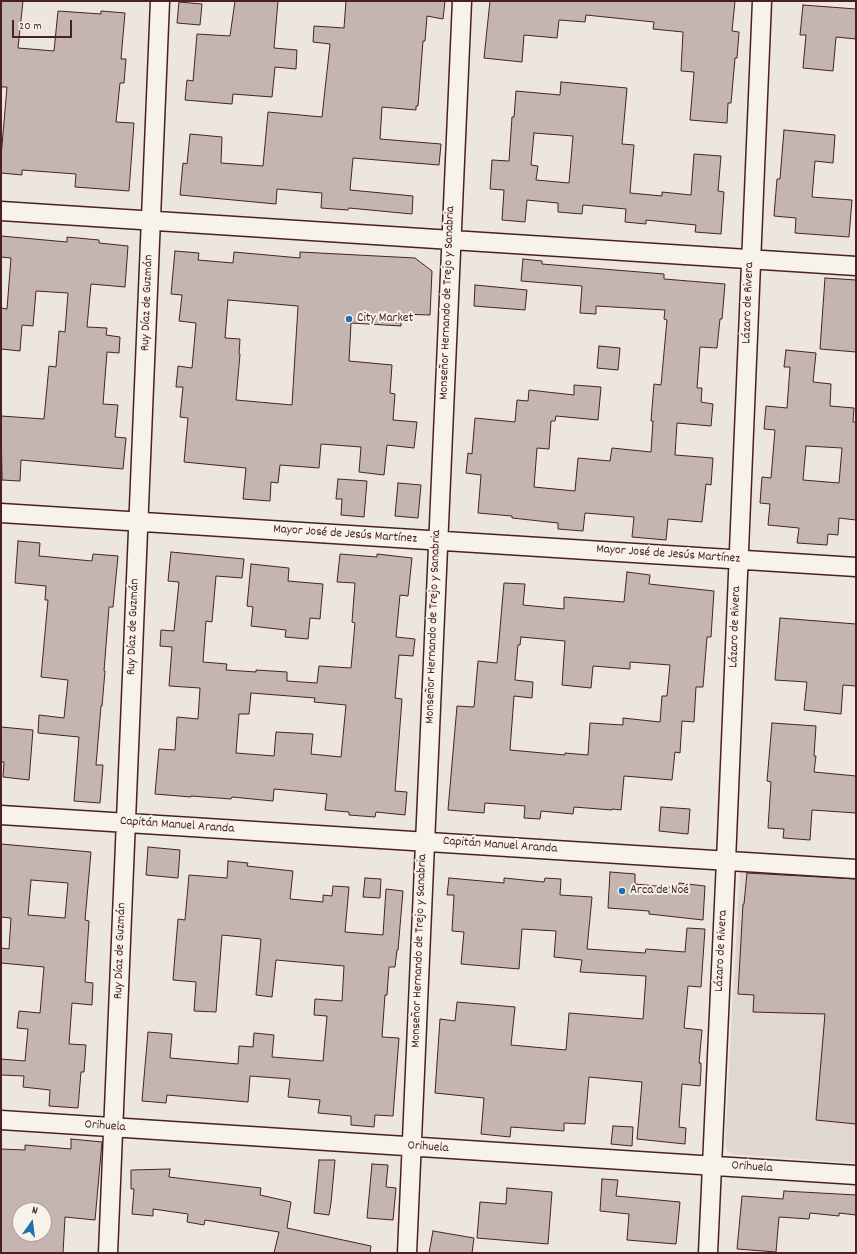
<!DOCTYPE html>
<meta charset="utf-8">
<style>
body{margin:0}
#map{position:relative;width:857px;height:1254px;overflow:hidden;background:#ece6dd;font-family:Dekko,sans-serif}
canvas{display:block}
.frame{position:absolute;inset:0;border:2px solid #4a1f2b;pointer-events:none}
.north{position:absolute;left:12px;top:1202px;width:40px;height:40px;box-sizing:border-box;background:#f7f3e8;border:1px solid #b29e9c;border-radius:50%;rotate:14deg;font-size:11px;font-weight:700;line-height:16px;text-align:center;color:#4a1f2b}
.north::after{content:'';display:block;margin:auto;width:14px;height:18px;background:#1f6fb2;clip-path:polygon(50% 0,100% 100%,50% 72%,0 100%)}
.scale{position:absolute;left:12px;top:20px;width:60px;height:18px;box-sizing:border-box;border:2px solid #4a1f2b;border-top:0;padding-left:5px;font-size:12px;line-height:14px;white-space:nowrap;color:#4a1f2b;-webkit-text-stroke:3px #f7f3e8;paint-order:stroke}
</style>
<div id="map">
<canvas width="857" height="1254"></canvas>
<div class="frame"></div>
<div class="north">N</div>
<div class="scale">20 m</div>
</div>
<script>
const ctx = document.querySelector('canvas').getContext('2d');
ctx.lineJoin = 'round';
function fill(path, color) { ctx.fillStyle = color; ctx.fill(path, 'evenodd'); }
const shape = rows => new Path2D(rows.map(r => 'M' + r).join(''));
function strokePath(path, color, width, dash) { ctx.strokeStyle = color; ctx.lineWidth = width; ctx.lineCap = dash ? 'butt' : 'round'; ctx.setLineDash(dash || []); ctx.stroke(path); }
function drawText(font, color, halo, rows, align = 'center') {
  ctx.font = font + ' Dekko,sans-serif'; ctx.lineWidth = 4; ctx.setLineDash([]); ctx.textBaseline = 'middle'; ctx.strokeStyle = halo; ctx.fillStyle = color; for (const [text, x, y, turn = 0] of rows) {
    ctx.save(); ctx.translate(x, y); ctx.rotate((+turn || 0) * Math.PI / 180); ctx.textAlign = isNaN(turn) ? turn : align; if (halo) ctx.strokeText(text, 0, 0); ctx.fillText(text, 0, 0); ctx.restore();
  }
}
fill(shape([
 [740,868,856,876,856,1163,733,1154,728,1151,725,1144]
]), '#e0d7d0');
const building = shape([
 [1,1,23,1,18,48,54,51,58,11,101,14,101,11,125,13,121,59,126,59,124,83,120,83,116,122,134,123,129,191,75,187,76,174,22,170,22,175,1,173,1,157,7,87,1,87,1,1],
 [235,1,278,1,274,48,297,50,296,69,275,67,272,97,233,94,232,104,185,100,187,80,193,81,197,34,230,36,235,1],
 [346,1,445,1,443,19,427,16,425,41,423,41,418,106,416,106,416,110,382,107,380,139,441,144,439,165,353,158,350,190,413,196,412,214,349,208,348,210,321,208,322,193,277,189,276,204,180,195,183,163,187,164,190,134,222,137,221,163,263,166,268,112,322,117,330,44,313,42,314,26,344,28,346,1],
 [490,1,735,1,732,31,739,32,737,58,735,58,731,103,728,103,727,123,690,120,694,72,681,71,683,32,653,29,654,22,586,15,585,22,559,20,557,38,524,35,522,62,484,58,490,1],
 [179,2,202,4,200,25,177,23,179,2],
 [803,5,856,9,856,39,836,37,833,71,803,68,806,35,800,35,803,5],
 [561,82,627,88,622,144,634,145,630,193,662,196,662,192,691,195,694,154,721,156,718,191,724,192,721,234,695,232,696,225,646,220,646,224,625,222,626,209,583,205,582,214,558,212,558,203,527,200,525,222,502,220,504,190,490,189,492,160,509,161,512,117,514,117,516,91,560,95,561,82],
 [534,133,573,136,569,183,536,180,538,166,531,165,534,133],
 [784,130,835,135,833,163,815,161,812,197,852,200,849,237,795,233,796,218,774,216,777,179,780,179,784,130],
 [1,236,67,242,67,237,99,240,99,243,128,246,125,287,91,284,87,327,107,328,106,335,120,337,119,353,107,352,103,404,118,405,115,437,126,438,123,469,21,460,20,481,2,480,1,416,44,419,49,366,56,367,59,331,65,332,68,293,36,291,33,326,22,325,20,351,1,349,1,308,7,309,11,258,1,257,1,236],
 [175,251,199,253,198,260,233,263,234,252,300,258,300,252,415,258,432,271,430,315,401,314,401,326,351,323,349,361,392,365,390,393,395,394,393,420,417,422,414,448,387,445,384,475,359,472,361,447,321,444,319,468,280,465,278,483,271,482,270,501,243,499,246,468,184,462,188,418,180,417,183,387,176,387,178,366,192,368,196,323,179,321,182,295,171,294,175,251],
 [228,300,298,306,292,405,236,400,240,354,239,354,240,339,225,338,228,300],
 [523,259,542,261,542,264,664,274,664,279,725,284,722,319,720,319,717,348,700,347,697,388,702,388,701,402,713,404,711,426,677,423,675,455,713,458,711,485,706,484,702,522,668,519,666,540,632,537,634,517,585,513,583,531,558,529,558,523,512,518,512,516,478,513,481,475,466,473,468,453,472,454,475,418,515,422,517,400,528,401,529,390,574,395,574,385,601,387,598,420,556,416,555,421,551,421,549,449,537,448,534,487,575,491,578,458,610,461,612,448,651,452,653,421,651,421,654,384,661,385,667,320,664,319,665,310,596,306,596,314,580,313,582,286,521,281,523,259],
 [825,278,856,280,856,352,820,349,825,278],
 [475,285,527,290,525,310,474,306,475,285],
 [599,346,620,348,618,370,597,368,599,346],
 [786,350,816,353,813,382,831,384,830,406,854,408,853,422,856,422,856,520,839,518,838,535,828,534,827,545,797,543,799,528,768,525,770,504,760,503,762,477,771,478,775,430,764,429,766,406,787,408,790,367,784,367,786,350],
 [806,446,842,448,839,483,803,480,806,446],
 [338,479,367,481,364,517,341,515,342,499,336,499,338,479],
 [398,483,421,485,418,518,395,516,398,483],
 [18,541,40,543,39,556,92,561,93,554,118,556,113,607,109,607,104,671,105,671,102,706,101,706,96,765,103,765,100,803,74,801,79,737,38,733,39,715,64,718,68,680,41,677,48,600,45,600,46,586,15,583,18,541],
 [171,552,244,559,242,578,216,576,212,622,206,621,203,662,227,664,226,670,256,672,256,670,287,672,287,681,317,683,319,666,351,668,355,623,352,622,355,583,337,582,340,554,377,557,377,554,412,558,408,596,400,595,396,637,415,639,413,656,399,655,395,698,402,699,395,791,407,792,405,815,376,812,375,817,349,815,349,812,325,810,327,794,274,789,273,801,232,797,231,799,191,796,191,797,155,794,159,749,175,750,177,717,198,719,200,688,169,686,172,647,160,646,161,630,174,631,179,582,168,581,171,552],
 [251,693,315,698,314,702,346,705,341,757,311,754,313,734,276,732,274,756,236,753,239,714,249,714,251,693],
 [251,564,289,568,288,581,323,584,320,619,310,618,308,639,285,637,286,630,251,626,253,607,247,606,251,564],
 [627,572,650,575,649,584,714,591,711,637,707,637,703,687,696,687,694,722,682,721,680,753,675,752,672,780,624,776,621,810,612,809,612,810,574,807,573,814,541,811,540,819,524,818,525,806,485,803,484,813,448,810,457,706,474,707,478,661,497,663,504,583,525,584,523,605,564,609,564,597,624,602,627,572],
 [521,637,565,641,562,685,591,688,593,666,630,669,630,662,670,665,667,696,662,696,660,722,623,718,623,725,590,723,588,755,565,753,565,755,510,750,514,696,532,698,533,682,515,680,518,645,520,645,521,637],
 [780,618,856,624,856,686,843,685,841,714,804,710,807,682,775,680,780,618],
 [772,723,816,726,814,756,816,756,814,772,856,776,856,813,812,810,810,840,783,838,784,829,768,828,771,782,767,781,772,723],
 [1,727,33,730,29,780,3,777,4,762,1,762,1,727],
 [661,807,690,809,688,834,659,831,661,807],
 [1,844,91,852,85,920,89,921,85,982,93,983,92,1005,72,1003,69,1044,86,1045,84,1072,81,1072,78,1108,49,1106,50,1090,23,1087,24,1076,1,1075,1,1059,25,1061,28,1029,17,1028,19,1011,40,1013,44,967,1,963,1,948,9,949,11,918,1,917,1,844],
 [31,880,68,883,65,918,28,915,31,880],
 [148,847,180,850,178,878,146,875,148,847],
 [228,861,248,863,247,866,293,871,290,899,323,902,323,895,332,896,333,886,349,887,345,932,383,935,386,889,403,891,398,950,397,950,395,967,389,967,387,995,385,995,382,1037,399,1038,393,1116,375,1115,374,1127,351,1125,351,1116,318,1113,320,1100,288,1097,290,1079,250,1076,248,1102,167,1095,166,1103,142,1101,148,1032,172,1034,170,1058,238,1064,239,1046,253,1047,254,1033,274,1035,272,1057,323,1061,327,1016,314,1015,315,999,342,1001,344,966,276,960,272,997,256,995,261,939,222,935,216,1012,194,1011,196,982,173,980,178,919,185,920,189,875,227,878,228,861],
 [610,872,635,874,635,884,678,888,679,883,705,886,703,920,649,914,649,911,608,908,610,872],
 [747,873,856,879,856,1124,816,1120,825,1014,753,1012,754,995,738,994,743,904,744,904,747,873],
 [365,878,381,879,380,898,363,897,365,878],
 [449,878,504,883,504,878,544,882,545,878,561,879,560,895,592,897,587,949,645,953,646,949,685,952,687,928,705,929,701,987,688,986,684,1028,702,1030,699,1063,701,1063,701,1069,700,1086,682,1084,679,1127,686,1128,685,1144,637,1139,642,1082,589,1077,585,1124,564,1123,564,1131,511,1127,510,1137,481,1134,484,1098,435,1093,440,1019,455,1021,457,1002,515,1007,511,1045,566,1050,569,1013,643,1019,646,976,580,972,582,960,554,957,556,931,522,929,519,969,461,964,464,932,452,931,454,895,447,895,449,878],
 [613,1126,633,1127,632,1146,611,1144,613,1126],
 [71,1139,102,1142,95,1220,65,1217,63,1253,1,1253,1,1149,25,1150,25,1145,71,1149,71,1139],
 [20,1210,44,1210,44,1234,20,1234,20,1210],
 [319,1160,335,1160,331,1203,329,1215,314,1213,319,1160],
 [372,1164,388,1165,386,1187,396,1188,393,1220,367,1218,372,1164],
 [170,1169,169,1177,261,1188,260,1195,291,1202,287,1228,371,1246,370,1253,274,1253,279,1232,205,1220,204,1225,187,1222,188,1214,153,1209,153,1216,132,1214,134,1189,131,1189,131,1170,170,1169],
 [602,1179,618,1180,616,1196,680,1202,676,1244,627,1240,629,1214,600,1211,602,1179],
 [507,1188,552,1192,548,1244,477,1238,480,1202,506,1204,507,1188],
 [784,1191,856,1195,856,1215,839,1213,839,1216,810,1213,809,1219,779,1217,776,1252,737,1249,742,1196,783,1199,784,1191],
 [433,1231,474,1238,472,1253,429,1253,433,1231]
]);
fill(building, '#c4b5b0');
strokePath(building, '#4a1f2b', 1);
const minor = shape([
 [1,211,856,266],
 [1,513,856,567],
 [1,815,856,869],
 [1,1120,856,1175],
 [108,1253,160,1],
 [407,1253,462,1],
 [708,1253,726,861,762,1]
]);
strokePath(minor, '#4a1f2b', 21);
strokePath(minor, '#f7f3e8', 18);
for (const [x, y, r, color] of [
 [349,319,4,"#1f6fb2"],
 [622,891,4,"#1f6fb2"]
]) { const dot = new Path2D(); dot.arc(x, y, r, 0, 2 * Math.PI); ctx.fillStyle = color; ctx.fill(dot); strokePath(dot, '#f7f3e8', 1.5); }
drawText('13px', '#4a1f2b', '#f7f3e8', [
 ["Ruy Díaz de Guzmán",148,303,-88],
 ["Monseñor Hernando de Trejo y Sanabria",448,303,-88],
 ["Lázaro de Rivera",749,303,-88],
 ["Mayor José de Jesús Martínez",345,535,4],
 ["Mayor José de Jesús Martínez",668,555,4],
 ["Ruy Díaz de Guzmán",134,627,-88],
 ["Monseñor Hernando de Trejo y Sanabria",434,627,-88],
 ["Lázaro de Rivera",736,627,-88],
 ["Capitán Manuel Aranda",177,826,4],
 ["Capitán Manuel Aranda",500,846,4],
 ["Ruy Díaz de Guzmán",121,951,-88],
 ["Monseñor Hernando de Trejo y Sanabria",420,951,-88],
 ["Lázaro de Rivera",722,951,-87],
 ["Orihuela",105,1127,4],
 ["Orihuela",428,1148,4],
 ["Orihuela",752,1168,4]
]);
drawText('13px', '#4a1f2b', '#f7f3e8', [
 ["City Market",357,319],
 ["Arca de Noé",630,891]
], 'left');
</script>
